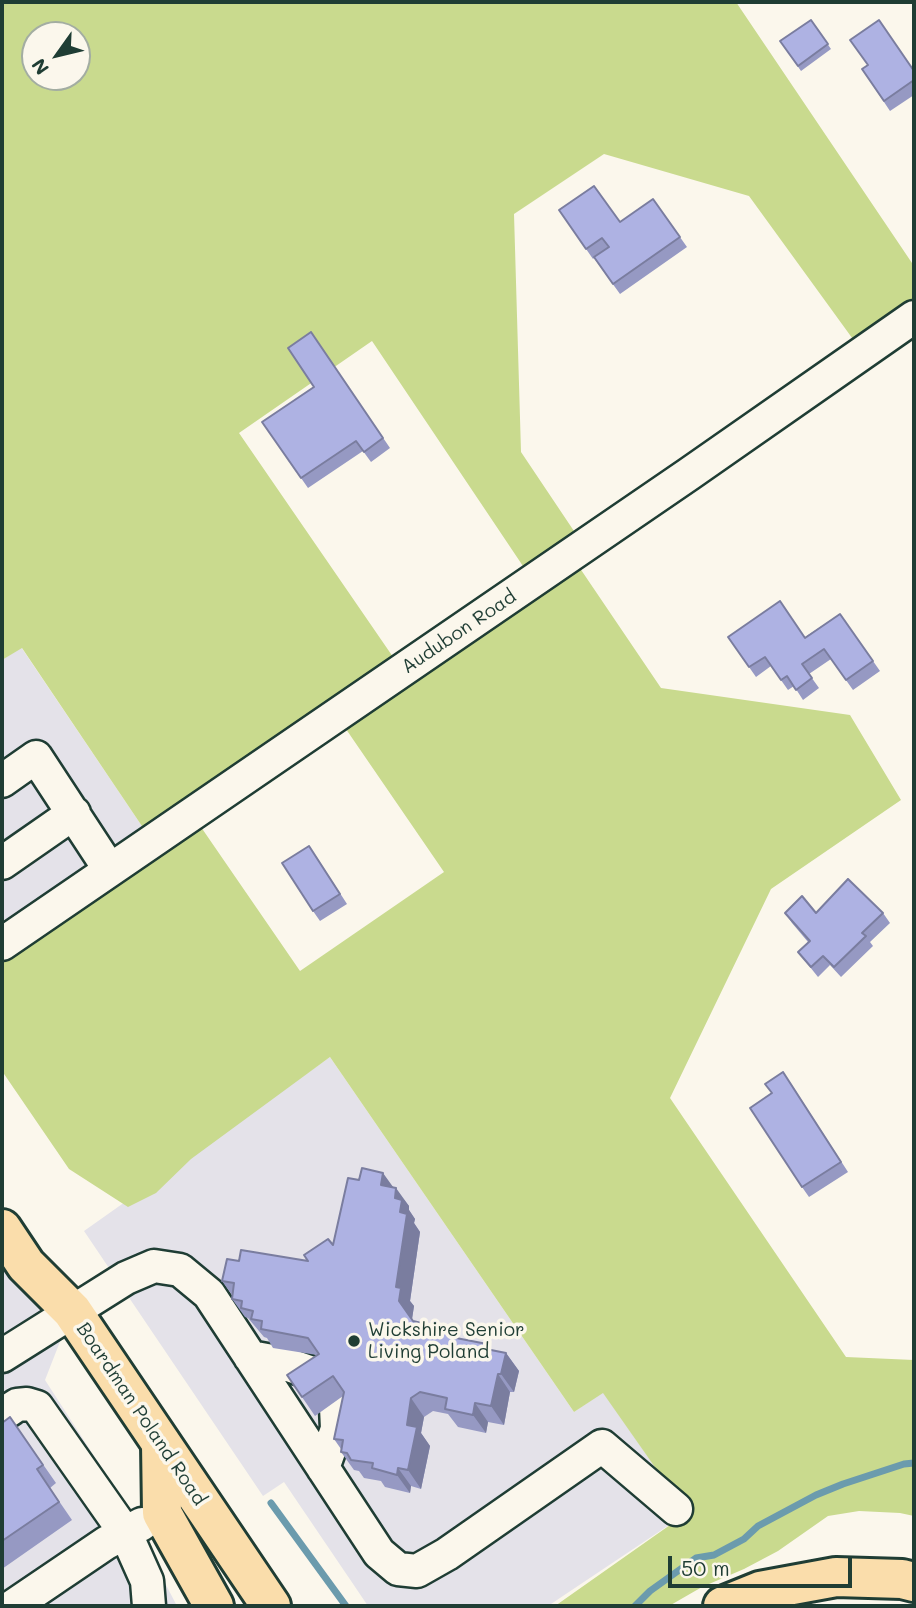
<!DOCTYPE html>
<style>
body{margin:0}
#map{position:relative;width:916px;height:1608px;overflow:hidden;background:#fbf7ec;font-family:Mali,sans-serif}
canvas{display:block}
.frame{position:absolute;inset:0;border:4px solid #1f3d34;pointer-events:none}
.north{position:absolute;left:21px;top:21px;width:70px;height:70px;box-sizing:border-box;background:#fbf7ec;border:2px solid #a3ada2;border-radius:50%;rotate:236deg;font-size:19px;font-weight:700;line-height:28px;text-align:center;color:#1f3d34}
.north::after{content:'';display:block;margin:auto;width:24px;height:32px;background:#1f3d34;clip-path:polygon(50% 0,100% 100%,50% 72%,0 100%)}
.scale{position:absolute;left:668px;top:1556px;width:184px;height:32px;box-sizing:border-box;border:4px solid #1f3d34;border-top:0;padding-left:9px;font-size:21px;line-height:24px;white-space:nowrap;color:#1f3d34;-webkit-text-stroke:5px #fbf7ec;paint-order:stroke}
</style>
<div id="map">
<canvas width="916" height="1608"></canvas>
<div class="frame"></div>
<div class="north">N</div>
<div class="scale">50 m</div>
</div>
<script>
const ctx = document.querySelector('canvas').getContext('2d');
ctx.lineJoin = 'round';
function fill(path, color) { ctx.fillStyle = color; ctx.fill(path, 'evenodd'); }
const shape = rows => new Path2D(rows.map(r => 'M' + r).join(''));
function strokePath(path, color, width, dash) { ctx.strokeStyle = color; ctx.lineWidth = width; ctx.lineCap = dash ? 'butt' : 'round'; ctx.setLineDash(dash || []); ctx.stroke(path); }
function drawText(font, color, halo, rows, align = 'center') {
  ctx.font = font + ' Mali,sans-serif'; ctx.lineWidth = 7; ctx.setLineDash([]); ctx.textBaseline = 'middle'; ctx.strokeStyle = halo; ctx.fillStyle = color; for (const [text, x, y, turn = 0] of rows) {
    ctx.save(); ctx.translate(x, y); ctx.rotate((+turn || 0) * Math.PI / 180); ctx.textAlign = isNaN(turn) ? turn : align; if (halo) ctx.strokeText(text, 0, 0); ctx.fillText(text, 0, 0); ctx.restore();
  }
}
fill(shape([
 [21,647,152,841,2,944,2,660],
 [330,1057,574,1412,603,1392,687,1513,548,1606,368,1606,284,1482,263,1496,84,1231],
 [2,1229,72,1311,45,1380,118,1493,177,1606,2,1606]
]), '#e4e2e9');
fill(shape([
 [2,2,736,2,914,266,914,317,863,353,749,196,604,154,514,214,521,452,584,546,571,555,661,688,850,715,901,800,771,889,670,1098,846,1357,914,1360,914,1516,900,1513,859,1511,828,1516,778,1551,744,1569,702,1587,669,1606,555,1606,687,1513,603,1393,574,1412,330,1057,191,1159,156,1193,128,1207,69,1169,2,1071,2,963,110,870,152,841,22,648,2,660],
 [35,35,77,35,77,77,35,77],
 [372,341,533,581,402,670,239,433],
 [337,716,444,872,300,971,192,814]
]), '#c9da8e');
strokePath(shape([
 [271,1503,346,1606],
 [635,1606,650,1591,696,1558,714,1555,744,1539,758,1526,816,1495,843,1484,904,1464,914,1463]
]), '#6b9bad', 7);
const minor = shape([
 [2,781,36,757,110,870],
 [2,863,74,813],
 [2,944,689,474,914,317],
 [2,1356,126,1278,154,1266,180,1270,209,1294,379,1553,398,1569,417,1571,447,1554,602,1446,676,1509],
 [250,1357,283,1363,312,1373,318,1382],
 [2,1415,17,1405,27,1404,37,1407,126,1534,147,1581,149,1606],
 [323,1468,337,1429,336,1407,333,1403],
 [13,1606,106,1543,142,1524]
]);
const major = shape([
 [2,1229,26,1265,72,1311,271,1606]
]);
const highway = shape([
 [161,1444,162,1513,214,1606],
 [723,1606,760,1591,836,1577,902,1579,914,1582]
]);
strokePath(minor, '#1f3d34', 37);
strokePath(major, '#1f3d34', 44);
strokePath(highway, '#1f3d34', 44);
strokePath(minor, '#fbf7ec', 32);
strokePath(major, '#faddab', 38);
strokePath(highway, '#faddab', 38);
fill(shape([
 [811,20,831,49,801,71,780,41],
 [862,69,914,71,914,95,890,111],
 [653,199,687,247,620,294,594,258,593,259,559,210,620,222],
 [311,332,390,448,371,462,363,451,308,488,262,422,314,387],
 [840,614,880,671,853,690,831,659,809,674,819,688,803,700,794,686,788,690,771,666,756,677,728,637,805,637],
 [316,856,347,904,320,921,313,911],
 [785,913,883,913,890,923,870,942,873,946,841,977,830,965,818,977,798,952,808,942,792,923],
 [790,1082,848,1172,809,1197,802,1187],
 [393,1187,409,1206,409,1210,415,1219,414,1223,420,1232,410,1301,414,1306,412,1319,413,1321,426,1324,430,1330,491,1350,506,1353,519,1371,514,1392,510,1392,504,1425,488,1422,486,1433,458,1427,448,1414,433,1411,424,1417,421,1433,430,1446,421,1489,411,1486,410,1493,385,1487,381,1481,364,1478,359,1471,354,1470,341,1452,341,1449,334,1439,343,1396,315,1416,302,1397,317,1355,273,1348,267,1338,264,1337,248,1318,245,1317,232,1299,232,1295,222,1281,239,1261,308,1261,333,1245],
 [10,1417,56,1483,50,1488,72,1520,2,1569,2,1423]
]), '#9699c3');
fill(shape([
 [383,1173,396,1191,396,1188,409,1206,409,1210,415,1219,414,1223,420,1232,410,1301,414,1306,412,1319,399,1301,381,1185],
 [506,1353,519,1371,514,1392,501,1374],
 [498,1374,510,1392,504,1425,491,1406],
 [411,1398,424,1417,421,1433,430,1446,421,1489,408,1470,407,1425],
 [475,1403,488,1422,486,1433,473,1415],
 [398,1468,411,1486,410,1493,397,1475]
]), '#7a7d9f');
const building = shape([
 [811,20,828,44,798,66,780,41,811,20],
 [879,20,914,71,914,80,884,101,862,69,868,65,850,40,879,20],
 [594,186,620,222,653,199,680,237,613,284,594,257,609,247,602,238,586,249,559,210,594,186],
 [311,332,383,438,364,452,356,441,301,478,262,422,314,387,288,348,311,332],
 [780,601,805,638,840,614,873,661,846,680,824,649,802,664,812,678,796,690,787,676,781,680,765,657,749,667,728,637,780,601],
 [309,846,340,894,313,911,282,863,309,846],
 [848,879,883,913,862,933,866,936,834,967,823,956,811,967,798,952,810,941,785,913,802,896,816,913,848,879],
 [783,1072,841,1162,802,1187,750,1108,772,1093,765,1084,783,1072],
 [362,1168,383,1173,381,1185,396,1188,395,1198,402,1200,400,1212,407,1214,396,1287,401,1288,399,1301,413,1321,426,1324,425,1329,457,1335,456,1338,487,1344,486,1349,506,1353,501,1374,498,1374,491,1406,475,1403,473,1415,445,1409,447,1398,420,1392,411,1398,407,1425,417,1427,408,1470,398,1468,397,1475,372,1468,373,1463,351,1460,347,1453,341,1452,343,1440,334,1439,344,1392,333,1376,302,1397,287,1375,319,1354,308,1338,261,1329,262,1321,251,1319,253,1311,241,1308,242,1301,232,1299,234,1283,222,1281,227,1259,239,1261,241,1250,308,1261,304,1255,328,1239,333,1245,348,1178,359,1180,362,1168],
 [10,1417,43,1465,37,1469,59,1502,2,1541,2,1423,10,1417]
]);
fill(building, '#aeb2e3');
strokePath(building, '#7a7d9f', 2);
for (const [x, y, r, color] of [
 [354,1341,7,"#1f3d34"]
]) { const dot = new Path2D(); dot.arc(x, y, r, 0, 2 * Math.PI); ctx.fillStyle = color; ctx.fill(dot); strokePath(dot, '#fbf7ec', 2.5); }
drawText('19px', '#1f3d34', '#fbf7ec', [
 ["Audubon Road",459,632,-34],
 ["Boardman Poland Road",141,1414,56]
]);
drawText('19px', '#1f3d34', '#fbf7ec', [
 ["Wickshire Senior",368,1330],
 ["Living Poland",368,1352]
], 'left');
</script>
